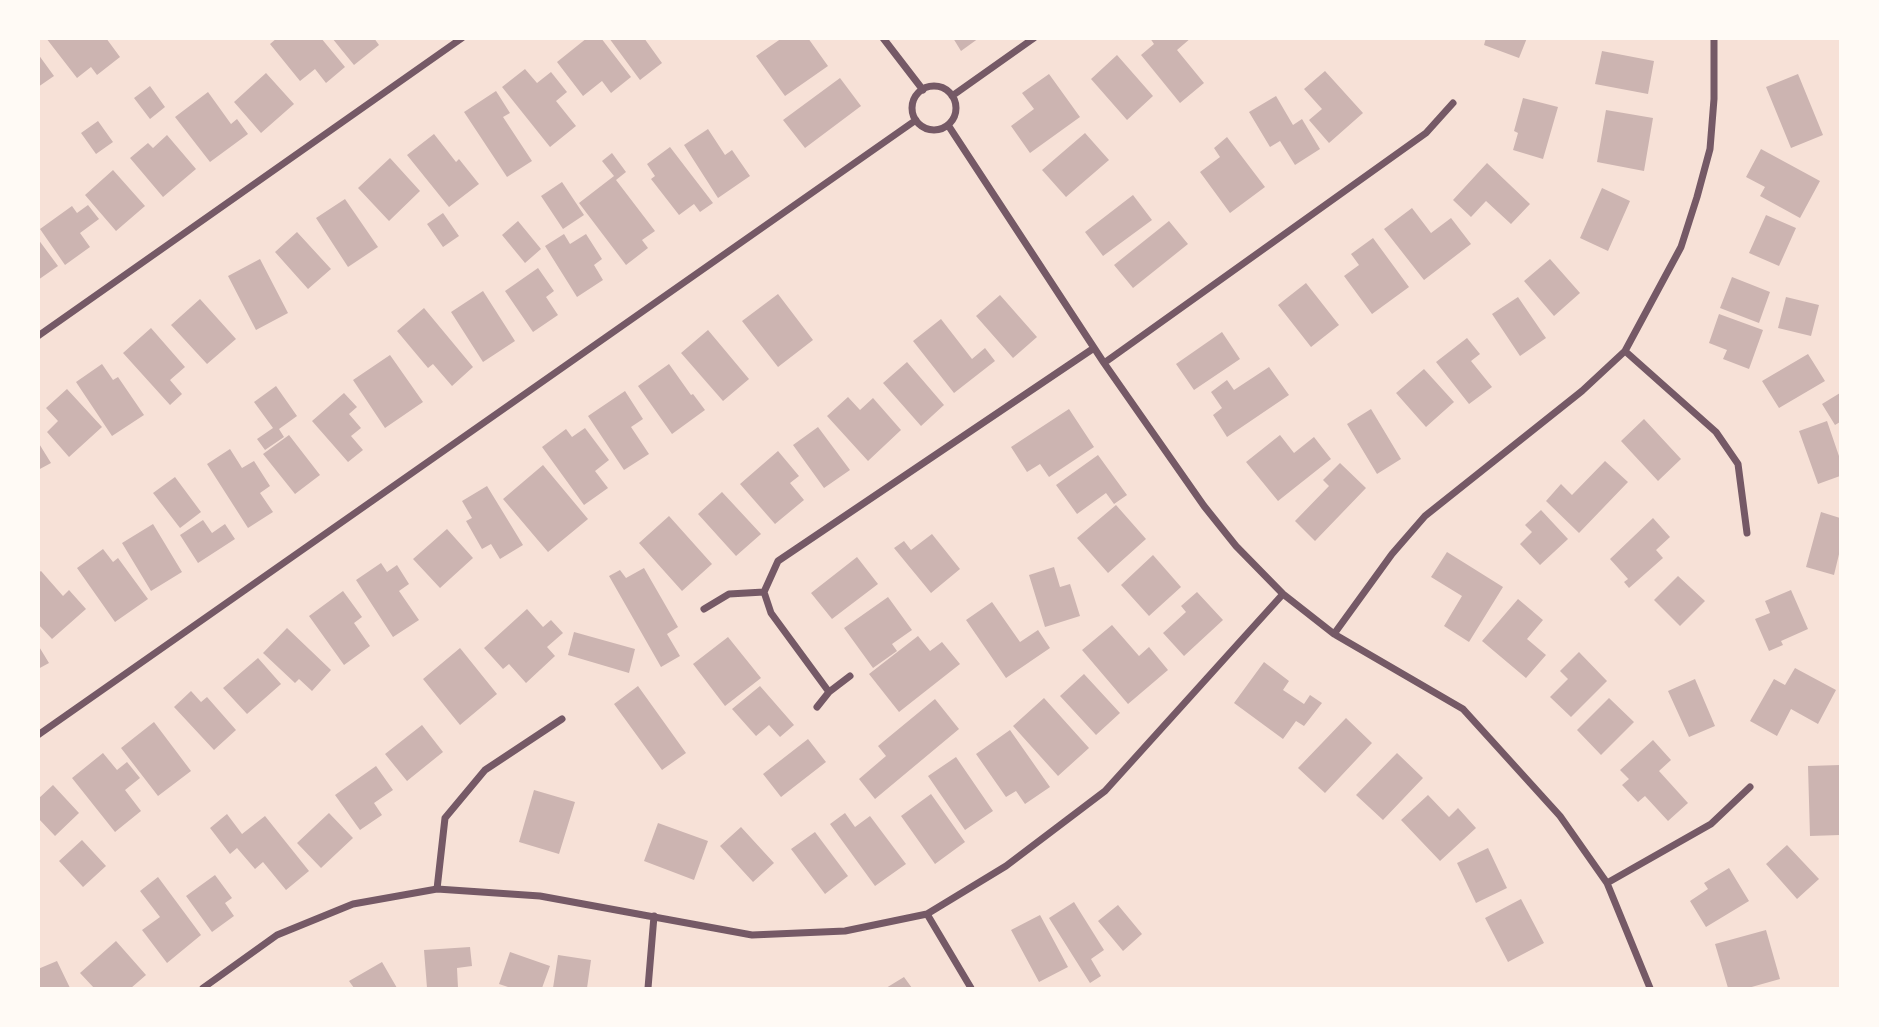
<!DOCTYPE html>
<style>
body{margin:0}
#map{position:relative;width:1879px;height:1027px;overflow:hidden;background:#f7e1d7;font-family:"Libre Baskerville",serif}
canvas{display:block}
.frame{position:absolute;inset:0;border:40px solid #fffaf5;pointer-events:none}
</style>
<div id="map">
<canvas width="1879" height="1027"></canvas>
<div class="frame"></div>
</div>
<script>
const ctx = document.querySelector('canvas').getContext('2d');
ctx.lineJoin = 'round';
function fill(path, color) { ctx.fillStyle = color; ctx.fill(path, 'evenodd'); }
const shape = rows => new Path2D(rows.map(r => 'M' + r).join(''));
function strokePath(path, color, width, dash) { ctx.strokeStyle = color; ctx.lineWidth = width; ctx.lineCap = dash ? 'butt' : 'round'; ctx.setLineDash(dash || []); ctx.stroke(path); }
fill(shape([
 [46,38,106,38,120,57,97,75,91,67,77,78],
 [277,38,321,38,345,67,326,83,315,69,300,81,270,44],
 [332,38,374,38,379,45,354,65],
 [587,38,601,38,631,77,611,93,602,81,583,96,557,62],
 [609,38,644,38,662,63,640,80],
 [782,38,808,38,828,66,785,96,756,56],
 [953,38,979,38,961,51],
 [1150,38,1191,38,1177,50,1204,83,1180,103,1141,55,1154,44],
 [1486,38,1527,38,1519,58,1484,45],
 [1602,51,1654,61,1648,94,1595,84],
 [38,54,54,76,38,87],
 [1117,55,1153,96,1127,120,1091,79],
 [525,69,537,83,551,72,567,92,556,101,576,126,550,147,502,87],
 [1325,71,1363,113,1329,143,1309,120,1322,109,1304,89],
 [266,73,294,104,261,133,234,102],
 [1049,74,1080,117,1030,153,1011,126,1034,109,1022,93],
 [1798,74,1823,135,1791,148,1766,87],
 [840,78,861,106,805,148,783,120],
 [150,86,165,107,150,119,134,98],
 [496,91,510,113,503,117,532,161,507,177,464,112],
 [208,92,231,124,237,119,248,134,210,162,175,117],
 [1276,96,1293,125,1302,119,1320,149,1295,165,1280,141,1270,147,1249,112],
 [1523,98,1558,107,1543,159,1513,150,1518,133,1514,131],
 [1606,110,1653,118,1644,171,1597,162],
 [98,121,113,142,96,154,81,133],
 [708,129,725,155,732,150,750,176,718,198,684,145],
 [1085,133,1109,160,1066,197,1042,170],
 [434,134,456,162,459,159,479,184,449,207,407,155],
 [167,135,196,169,163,197,130,158,148,143,153,148],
 [1227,137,1265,187,1230,213,1200,172,1220,157,1214,148],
 [670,147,713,203,700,212,694,204,679,215,651,179,655,176,647,164],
 [1761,149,1820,181,1800,218,1760,196,1765,187,1746,177],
 [612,153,626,172,616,180,655,231,642,240,648,248,626,265,579,203,614,176,602,161],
 [390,158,420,191,389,221,358,188],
 [1487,163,1530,204,1511,224,1486,201,1471,217,1453,200],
 [113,170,145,206,116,231,85,195],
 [562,182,584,215,563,229,541,196],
 [1602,188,1630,201,1608,251,1580,238],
 [1133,195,1152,220,1103,256,1085,232],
 [345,199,378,247,348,267,316,218],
 [88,205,99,219,80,233,90,247,65,265,40,229,72,206,77,213],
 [1412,208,1431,233,1451,218,1471,244,1424,280,1384,229],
 [443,213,459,236,443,247,427,224],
 [1766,215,1796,228,1779,266,1749,253],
 [518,221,541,249,525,263,502,235],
 [1169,221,1188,244,1133,288,1114,265],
 [297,232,331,269,308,289,275,252],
 [564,234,570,244,586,234,602,259,594,265,603,280,577,297,545,246],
 [1373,238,1409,287,1372,314,1344,276,1359,265,1351,254],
 [38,239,58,266,38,280],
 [260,259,288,313,256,330,228,276],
 [1550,259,1580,293,1554,316,1524,281],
 [538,268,554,291,546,297,558,315,533,332,505,291],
 [1732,277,1770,292,1759,323,1720,308],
 [1306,283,1339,325,1311,347,1278,305],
 [483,291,515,341,483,362,451,312],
 [778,294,813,340,778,367,742,321],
 [1000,295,1037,337,1013,358,976,316],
 [1518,297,1546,338,1520,356,1492,314],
 [1786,297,1819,305,1811,336,1778,328],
 [200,299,236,339,207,364,171,325],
 [424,308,473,367,452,386,433,364,428,368,397,331],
 [1719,314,1763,330,1749,369,1723,359,1727,350,1709,343],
 [941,319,972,359,985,348,995,361,954,393,913,341],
 [151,328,185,367,170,380,182,394,170,405,123,353],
 [708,330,749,379,723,401,681,353],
 [1222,332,1240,359,1194,390,1176,364],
 [1467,338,1480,354,1471,361,1492,387,1469,404,1436,362],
 [1808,354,1825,381,1779,408,1762,381],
 [390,355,423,402,385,428,353,380],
 [907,362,944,405,921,426,883,383],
 [102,364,113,380,118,377,144,415,112,436,76,382],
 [669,364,691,395,693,394,705,410,672,434,638,386],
 [1269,367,1289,395,1227,437,1213,415,1222,408,1211,392,1227,380,1234,390],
 [1424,369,1454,402,1426,427,1396,393],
 [276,386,297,416,279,429,284,437,265,450,257,439,273,428,254,402],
 [67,389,102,427,69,457,47,432,58,421,46,408],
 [625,391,643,419,631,427,649,454,624,470,588,416],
 [344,393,357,407,349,414,361,428,351,436,363,450,348,462,312,421],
 [1840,393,1840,422,1835,425,1822,404],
 [848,397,860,410,873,398,901,430,868,461,827,416],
 [1069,409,1094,447,1049,477,1040,464,1027,472,1011,447],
 [1371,409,1401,459,1377,474,1347,424],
 [1644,419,1681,459,1658,481,1621,441],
 [1827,421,1840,459,1840,476,1818,484,1799,431],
 [818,427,850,470,824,488,793,445],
 [585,428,609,460,595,471,608,488,584,505,542,447,566,429,572,437],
 [289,435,320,475,295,494,263,454],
 [1280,435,1294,453,1314,437,1331,459,1278,501,1246,462],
 [38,442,51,463,38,470],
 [230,449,242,468,254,461,270,486,260,493,273,512,248,528,207,464],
 [778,451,799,476,790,483,804,500,775,524,740,484],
 [1098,455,1127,495,1114,504,1106,493,1077,514,1056,485],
 [1605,461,1628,482,1579,533,1546,501,1561,484,1572,495],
 [1340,463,1366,488,1315,541,1295,521,1329,486,1323,480],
 [543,465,588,519,548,552,503,499],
 [175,477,201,512,180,528,153,493],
 [487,486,523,545,500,559,491,544,482,549,466,521,472,518,462,501],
 [722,492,761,534,736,556,698,514],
 [1116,505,1146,539,1108,573,1077,538],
 [1541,510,1568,539,1540,565,1520,544,1532,532,1525,525],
 [1821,512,1840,518,1840,550,1834,575,1806,567],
 [669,516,712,564,682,591,639,543],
 [1653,518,1670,537,1656,550,1663,558,1629,588,1624,582,1628,579,1610,559],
 [203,520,212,533,225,524,235,539,198,563,180,535],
 [153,524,182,572,151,591,122,543],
 [447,529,473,558,440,588,413,559],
 [932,534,960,569,931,593,894,548,904,541,911,550],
 [103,549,113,562,118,558,148,599,115,622,77,568],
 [1447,552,1503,587,1469,642,1444,626,1462,596,1431,577],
 [1153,555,1181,587,1149,616,1121,585],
 [857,557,878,584,832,619,811,593],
 [381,563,387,572,397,565,409,584,399,591,419,620,393,637,356,580],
 [1054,567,1060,587,1070,584,1080,616,1045,627,1029,575],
 [644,568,678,627,667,634,680,656,661,667,609,576,620,570,626,578],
 [41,571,63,596,69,590,86,609,52,639,38,624,38,573],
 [1678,576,1705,601,1680,626,1654,600],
 [1791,590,1808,629,1781,641,1783,645,1769,651,1755,619,1770,613,1765,601],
 [343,591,362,617,354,623,370,646,344,665,309,616],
 [1197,592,1223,620,1184,656,1163,633,1186,612,1181,606],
 [888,597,912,630,892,644,897,651,873,668,844,628],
 [1518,599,1543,620,1527,639,1546,655,1526,678,1482,641],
 [992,602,1020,642,1038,630,1050,648,1006,678,966,620],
 [527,609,543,627,551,620,563,633,547,647,555,656,526,683,509,664,503,669,484,648],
 [1112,625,1139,656,1149,647,1168,670,1128,704,1082,650],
 [287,628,331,670,312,691,299,679,295,683,263,653],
 [574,632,635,649,629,673,568,655],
 [918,636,930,651,942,642,960,664,899,712,869,674],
 [728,637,761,678,725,706,693,664],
 [38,645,49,663,38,669],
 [460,648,497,694,460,725,423,679],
 [1579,652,1607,681,1571,717,1550,697,1568,679,1560,671],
 [258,658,281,684,247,714,223,688],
 [1264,662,1289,681,1283,690,1304,704,1310,695,1322,703,1304,726,1296,721,1283,739,1234,703],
 [1795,668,1836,690,1818,724,1791,709,1777,736,1750,721,1774,679,1785,685],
 [1084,674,1120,713,1096,735,1060,696],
 [1695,679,1715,726,1689,737,1668,691],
 [638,686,686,753,662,770,614,704],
 [760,686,794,725,780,737,769,725,756,736,732,709],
 [191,691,201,702,207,697,236,730,214,750,174,707],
 [1044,698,1089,748,1058,776,1013,726],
 [1609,698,1634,722,1601,755,1577,730],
 [935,699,959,729,875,799,859,779,886,756,878,746],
 [1346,718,1372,743,1325,793,1298,768],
 [154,722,191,771,158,796,121,748],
 [422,725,443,752,407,781,385,754],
 [1010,730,1050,787,1025,804,1016,791,1006,797,976,754],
 [808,739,826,762,781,797,763,774],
 [1653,740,1671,760,1659,771,1688,803,1668,821,1645,796,1638,802,1622,785,1629,779,1620,770],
 [103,753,117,770,127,762,140,778,125,790,141,811,115,832,72,778],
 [1397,753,1423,778,1383,820,1356,795],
 [956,757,993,811,965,830,928,776],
 [1840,765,1840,835,1810,836,1808,766],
 [376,766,393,790,374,803,382,815,360,830,335,795],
 [53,785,79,813,55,836,38,818,38,799],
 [534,790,575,802,559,854,519,842],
 [931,794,965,842,935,864,901,816],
 [1428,795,1449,817,1458,808,1476,828,1440,861,1401,820],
 [329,813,353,838,321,868,297,843],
 [845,813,855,827,870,816,906,864,875,886,830,824],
 [227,814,242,834,265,816,309,871,286,890,263,862,255,869,237,848,230,854,210,828],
 [658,823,708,841,694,880,644,861],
 [741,827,774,863,753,882,720,846],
 [815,832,848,876,825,894,791,849],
 [82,840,106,866,83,887,59,861],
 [1787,845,1819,879,1797,899,1766,864],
 [1488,848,1507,888,1476,903,1457,863],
 [1729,868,1749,901,1706,927,1690,901,1708,889,1704,883],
 [215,875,232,898,225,903,234,916,212,932,186,896],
 [158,877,201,935,167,963,142,930,160,917,140,891],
 [1521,899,1544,943,1508,962,1485,918],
 [1074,902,1104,950,1091,959,1101,976,1090,983,1049,918],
 [1118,905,1142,934,1123,951,1098,921],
 [1040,915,1068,967,1039,982,1011,930],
 [1766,930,1780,979,1748,988,1728,988,1715,944],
 [116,941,146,975,131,988,94,988,80,973],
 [470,947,472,966,457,968,458,988,427,988,424,950],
 [510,952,550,966,542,988,511,988,499,984],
 [558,955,591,960,587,988,553,988],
 [57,961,70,988,38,988,38,969],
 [382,962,397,988,354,988,349,981],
 [904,977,912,988,886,988]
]), '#ccb4b1');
strokePath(shape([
 [883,38,923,90],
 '912 108a22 22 0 1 1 44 0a22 22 0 1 1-44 0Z',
 [952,96,1034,38],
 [948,125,1104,363,1204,506,1236,546,1283,594,1334,634,1463,709,1560,816,1607,883,1650,988],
 [38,336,462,38],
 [1625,351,1716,432,1738,464,1747,533],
 [1104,363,1426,133,1453,103],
 [704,609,729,594,764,592],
 [1334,634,1392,554,1425,516,1582,391,1625,351,1681,247,1697,197,1710,149,1714,99,1714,38],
 [829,692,771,613,764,592,778,561,1094,348],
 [817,707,829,692,850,676],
 [38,735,916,120],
 [1607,883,1711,824,1750,787],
 [437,889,445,818,485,770,562,719],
 [927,914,971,988],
 [203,988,277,935,353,904,437,889,540,896,752,935,845,931,927,914,1006,866,1105,791,1283,594],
 [648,988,654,916]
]), '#755966', 7);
</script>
